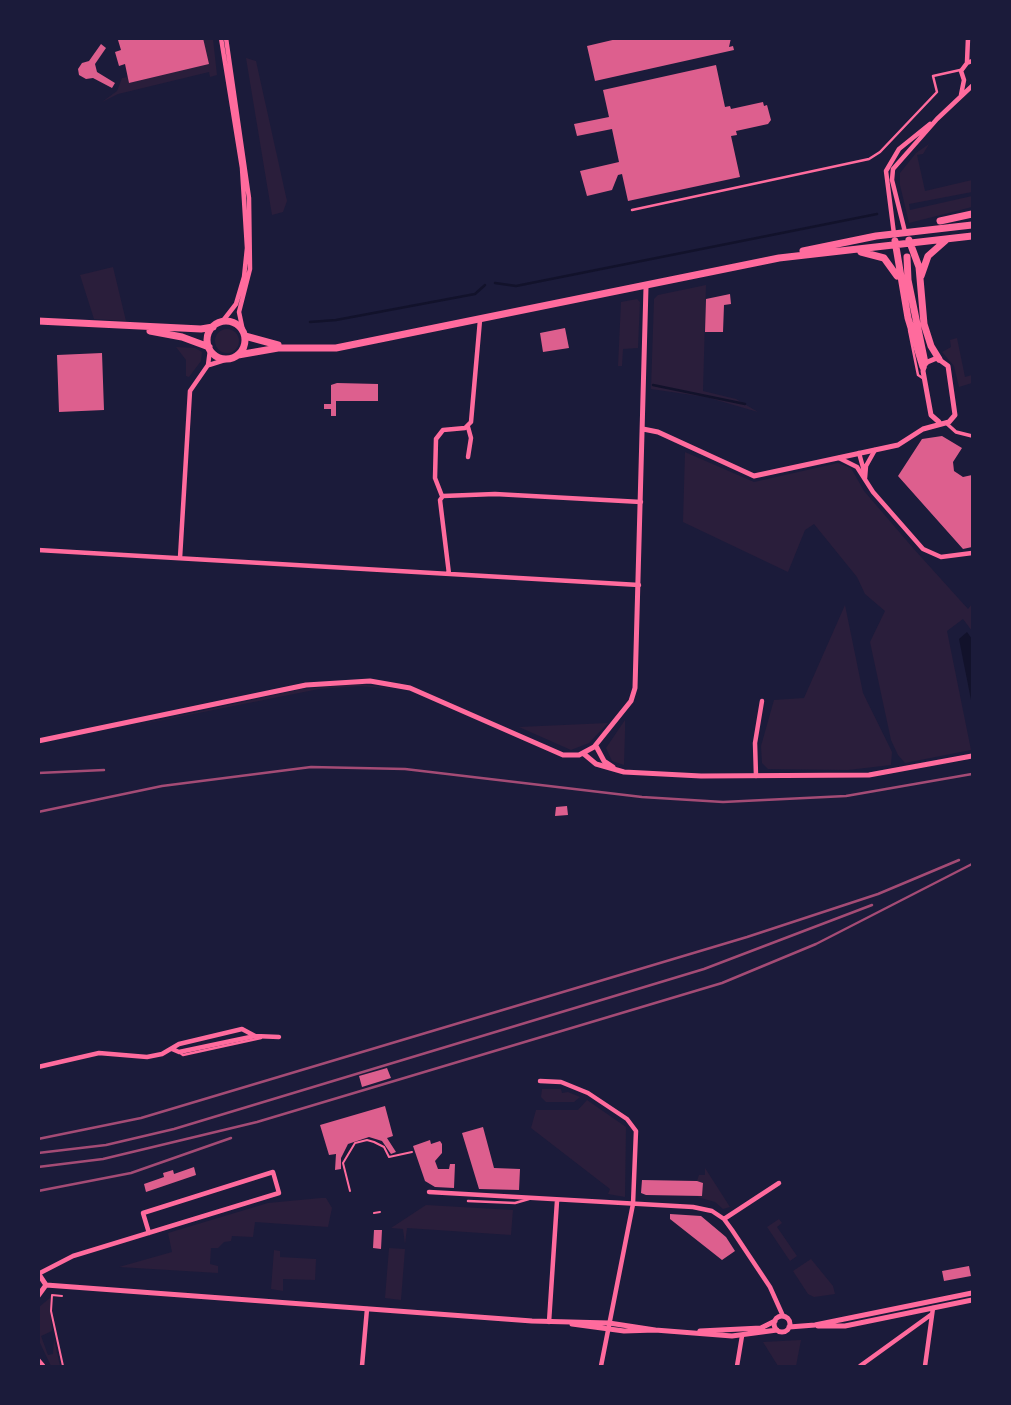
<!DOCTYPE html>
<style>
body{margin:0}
#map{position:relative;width:1011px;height:1405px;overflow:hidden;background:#1b1b3a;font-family:"IBM Plex Sans",sans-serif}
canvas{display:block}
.frame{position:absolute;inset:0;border:40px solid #1b1b3a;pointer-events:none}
</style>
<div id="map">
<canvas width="1011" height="1405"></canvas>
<div class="frame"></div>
</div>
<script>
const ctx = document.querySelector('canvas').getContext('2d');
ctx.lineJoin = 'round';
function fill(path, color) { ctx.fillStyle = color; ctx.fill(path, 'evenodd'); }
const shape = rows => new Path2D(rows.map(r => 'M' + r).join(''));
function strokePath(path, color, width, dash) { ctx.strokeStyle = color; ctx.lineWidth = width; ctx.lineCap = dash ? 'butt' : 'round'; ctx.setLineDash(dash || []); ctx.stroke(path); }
fill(shape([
 [203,39,213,39,217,75,210,77,209,72,118,94,102,102,117,91,122,78,128,77,129,83,208,64],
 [246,58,256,61,287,201,283,212,272,215],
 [929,144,923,154,917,155,925,191,972,180,972,192,909,204,910,210,972,196,972,207,909,223,900,185,900,173,916,153],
 [113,267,126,321,94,319,80,275],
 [706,285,703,391,736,399,758,412,706,397,651,389,654,299,658,295],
 [637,299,640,302,638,348,623,349,622,366,618,366,621,302],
 '215 341a12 12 0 1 1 24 0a12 12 0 1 1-24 0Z',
 [957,338,965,377,972,375,972,383,959,387,954,366,942,352,951,347,950,340],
 [176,347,195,348,202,352,201,361,189,377,186,376,186,360],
 [685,452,754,482,838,463,851,468,864,491,913,548,968,609,972,604,972,631,963,619,947,631,971,750,905,763,898,755,891,740,870,642,885,611,865,594,857,577,814,524,805,530,788,572,683,522],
 [845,605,863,693,892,752,891,765,848,770,768,769,762,763,761,746,774,700,804,698],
 [360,684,404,690,360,686,319,689,128,727,302,689],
 [625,720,625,731,624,765,612,761,606,748],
 [608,723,589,743,571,750,519,727],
 [542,1089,561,1089,562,1093,568,1092,580,1097,574,1102,546,1102,541,1097],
 [587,1100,626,1127,625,1197,608,1194,610,1189,531,1128,536,1110,578,1110],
 [705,1168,730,1207,723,1209,715,1202,697,1197,702,1195,703,1183,697,1181,699,1175,705,1175],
 [321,1198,326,1198,332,1208,328,1227,255,1222,253,1237,232,1236,231,1241,224,1242,218,1248,211,1248,210,1264,218,1266,218,1273,119,1267,172,1252,168,1233,268,1203],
 [426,1205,513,1210,511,1235,407,1228,405,1244,403,1229,391,1228],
 [779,1219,782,1223,777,1227,797,1256,790,1261,767,1227],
 [389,1248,405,1249,401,1300,385,1298],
 [274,1250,280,1251,280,1257,316,1259,315,1280,283,1279,283,1291,271,1289],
 [811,1259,833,1286,835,1294,814,1297,808,1294,793,1271],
 [50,1298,52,1331,41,1336,48,1355,53,1354,54,1339,60,1366,51,1366,40,1343,39,1307],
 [801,1340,796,1366,778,1366,763,1342]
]), '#2a1e3b');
fill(shape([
 [967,632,972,639,972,705,959,639]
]), '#12122b');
strokePath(shape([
 [495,283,516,286,877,214],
 [310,322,336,320,475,294,485,285],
 [653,385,745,404]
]), '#12122b', 2.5);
fill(shape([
 [124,38,203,38,209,64,129,83,125,64,119,66,115,52,121,50,118,40],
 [621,38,731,38,729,47,733,46,734,50,595,81,587,46],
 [101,44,106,48,95,64,97,72,115,83,112,88,93,78,86,79,79,75,78,69,82,63,89,61],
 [716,65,725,107,730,106,731,109,763,102,764,106,767,105,771,120,768,124,736,131,737,135,731,136,740,177,628,201,622,174,618,175,612,190,587,196,580,171,619,162,612,129,577,136,574,124,609,117,603,90],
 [730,294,731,304,724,305,723,332,705,332,706,299],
 [565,328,569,348,543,352,540,333],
 [102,353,104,410,59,412,57,355],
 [337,383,378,384,378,401,336,401,336,416,331,416,331,409,324,409,324,404,331,404,331,385],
 [942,436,962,448,953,462,954,471,963,477,972,475,972,547,963,549,898,476,922,439],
 [567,806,568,815,555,816,556,807],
 [387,1068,391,1078,362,1087,359,1076],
 [385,1106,393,1136,387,1138,396,1152,391,1154,382,1141,369,1137,348,1144,341,1158,341,1169,335,1170,336,1154,329,1155,320,1125],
 [483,1127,494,1168,520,1169,519,1190,479,1189,462,1133],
 [430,1140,431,1144,440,1141,442,1144,442,1153,435,1161,438,1169,449,1169,450,1164,455,1164,454,1188,435,1187,425,1181,413,1146],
 [194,1167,196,1175,146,1192,144,1184,164,1177,163,1173,173,1170,174,1174],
 [642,1180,697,1181,703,1183,702,1196,646,1195,641,1193],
 [670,1214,701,1216,726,1237,735,1251,722,1260,670,1219],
 [374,1230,382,1230,381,1249,373,1248],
 [969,1266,971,1276,944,1281,942,1271]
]), '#dd5f8e');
strokePath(shape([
 [350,1191,343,1163,355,1143,367,1140,374,1142,384,1147,389,1157,412,1152],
 [374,1213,380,1212],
 [62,1296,52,1295,51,1311,63,1366]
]), '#ff6b9d', 2);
strokePath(shape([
 [632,210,869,159,880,152,937,92,933,76,960,70],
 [909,330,918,375,924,379],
 [179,1052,183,1055,261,1038],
 [468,1201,515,1203,529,1199]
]), '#ff6b9d', 2.5);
strokePath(shape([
 [946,423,956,432,972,436]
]), '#ff6b9d', 3.5);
strokePath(shape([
 [221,38,242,168,247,248,244,277,236,304,222,322],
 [226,38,249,198,250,269,239,312,243,331],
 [967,62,968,38],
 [961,95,964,80,961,71,967,63,972,61],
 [905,232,892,180,893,169,937,119,972,86],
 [894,234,886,171,899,149,930,124],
 [209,365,228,359],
 [468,427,471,438,468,457],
 [859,453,864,471],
 [839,458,857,467,873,492,923,549,941,557,972,553],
 [865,478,866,466,875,450],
 [442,496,435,478,436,439,443,430,465,428,471,422,480,320],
 [38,550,639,585],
 [180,558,190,391,208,365,210,350],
 [449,574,440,500,443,496,495,494,641,502],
 [756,776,755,743,762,701],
 [172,1049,179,1052,255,1036],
 [38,1067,99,1053,147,1057,162,1054,179,1044,242,1029,255,1036,279,1037],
 [540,1081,561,1082,588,1093,627,1119,636,1131,633,1204,601,1366],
 [429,1192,693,1207,712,1211,724,1219,732,1230,770,1287,783,1316],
 [724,1219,779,1183],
 [40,1273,73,1256,279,1193,273,1172,143,1213,149,1233],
 [549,1322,557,1201],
 [362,1366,367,1309],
 [737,1366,742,1336],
 [860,1366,932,1314],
 [925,1366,933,1308]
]), '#ff6b9d', 4.5);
strokePath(shape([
 [643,429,658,432,754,476,898,445,923,429,949,422,955,415,948,366,937,358,925,363,923,371,931,415,939,422],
 [38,741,306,685,370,681,410,688,563,755,579,755,594,747,631,701,635,688,646,287],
 [596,746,604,761,613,767],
 [584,754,596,764,624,772,701,776,869,775,972,756],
 [38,1273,46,1285,38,1296],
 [46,1285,532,1321,609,1323,655,1330],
 '774 1324a8 8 0 1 1 16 0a8 8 0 1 1-16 0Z',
 [572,1324,624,1331,655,1330,732,1336,777,1330],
 [818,1326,845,1326,972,1300],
 [789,1327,815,1325,972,1293],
 [700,1331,761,1328,775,1321],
 [38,1360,43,1366]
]), '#ff6b9d', 5);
strokePath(shape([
 [940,221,972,214],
 [909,240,919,267,924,324,931,346,939,359],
 [895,241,908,318,923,367],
 [803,251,876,236,972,225],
 [861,252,884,258,897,276],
 [907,257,908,280,925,363],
 [921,276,928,256,945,241],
 [38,321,201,329,213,327],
 '207 340a19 19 0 1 1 38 0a19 19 0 1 1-38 0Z',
 [150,331,182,337,209,347],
 [245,336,278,345],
 [238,355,278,348,336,348,779,258,972,236]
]), '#ff6b9d', 7);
strokePath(shape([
 [38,773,104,770],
 [38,812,162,786,311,767,405,769,642,797,723,802,846,796,972,774],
 [38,1139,141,1118,747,937,878,894,959,860],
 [38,1153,106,1145,174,1129,704,969,872,905],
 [38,1167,103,1159,257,1122,722,983,816,944,972,864],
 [38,1191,131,1173,231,1138]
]), '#a44b75', 2.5);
</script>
